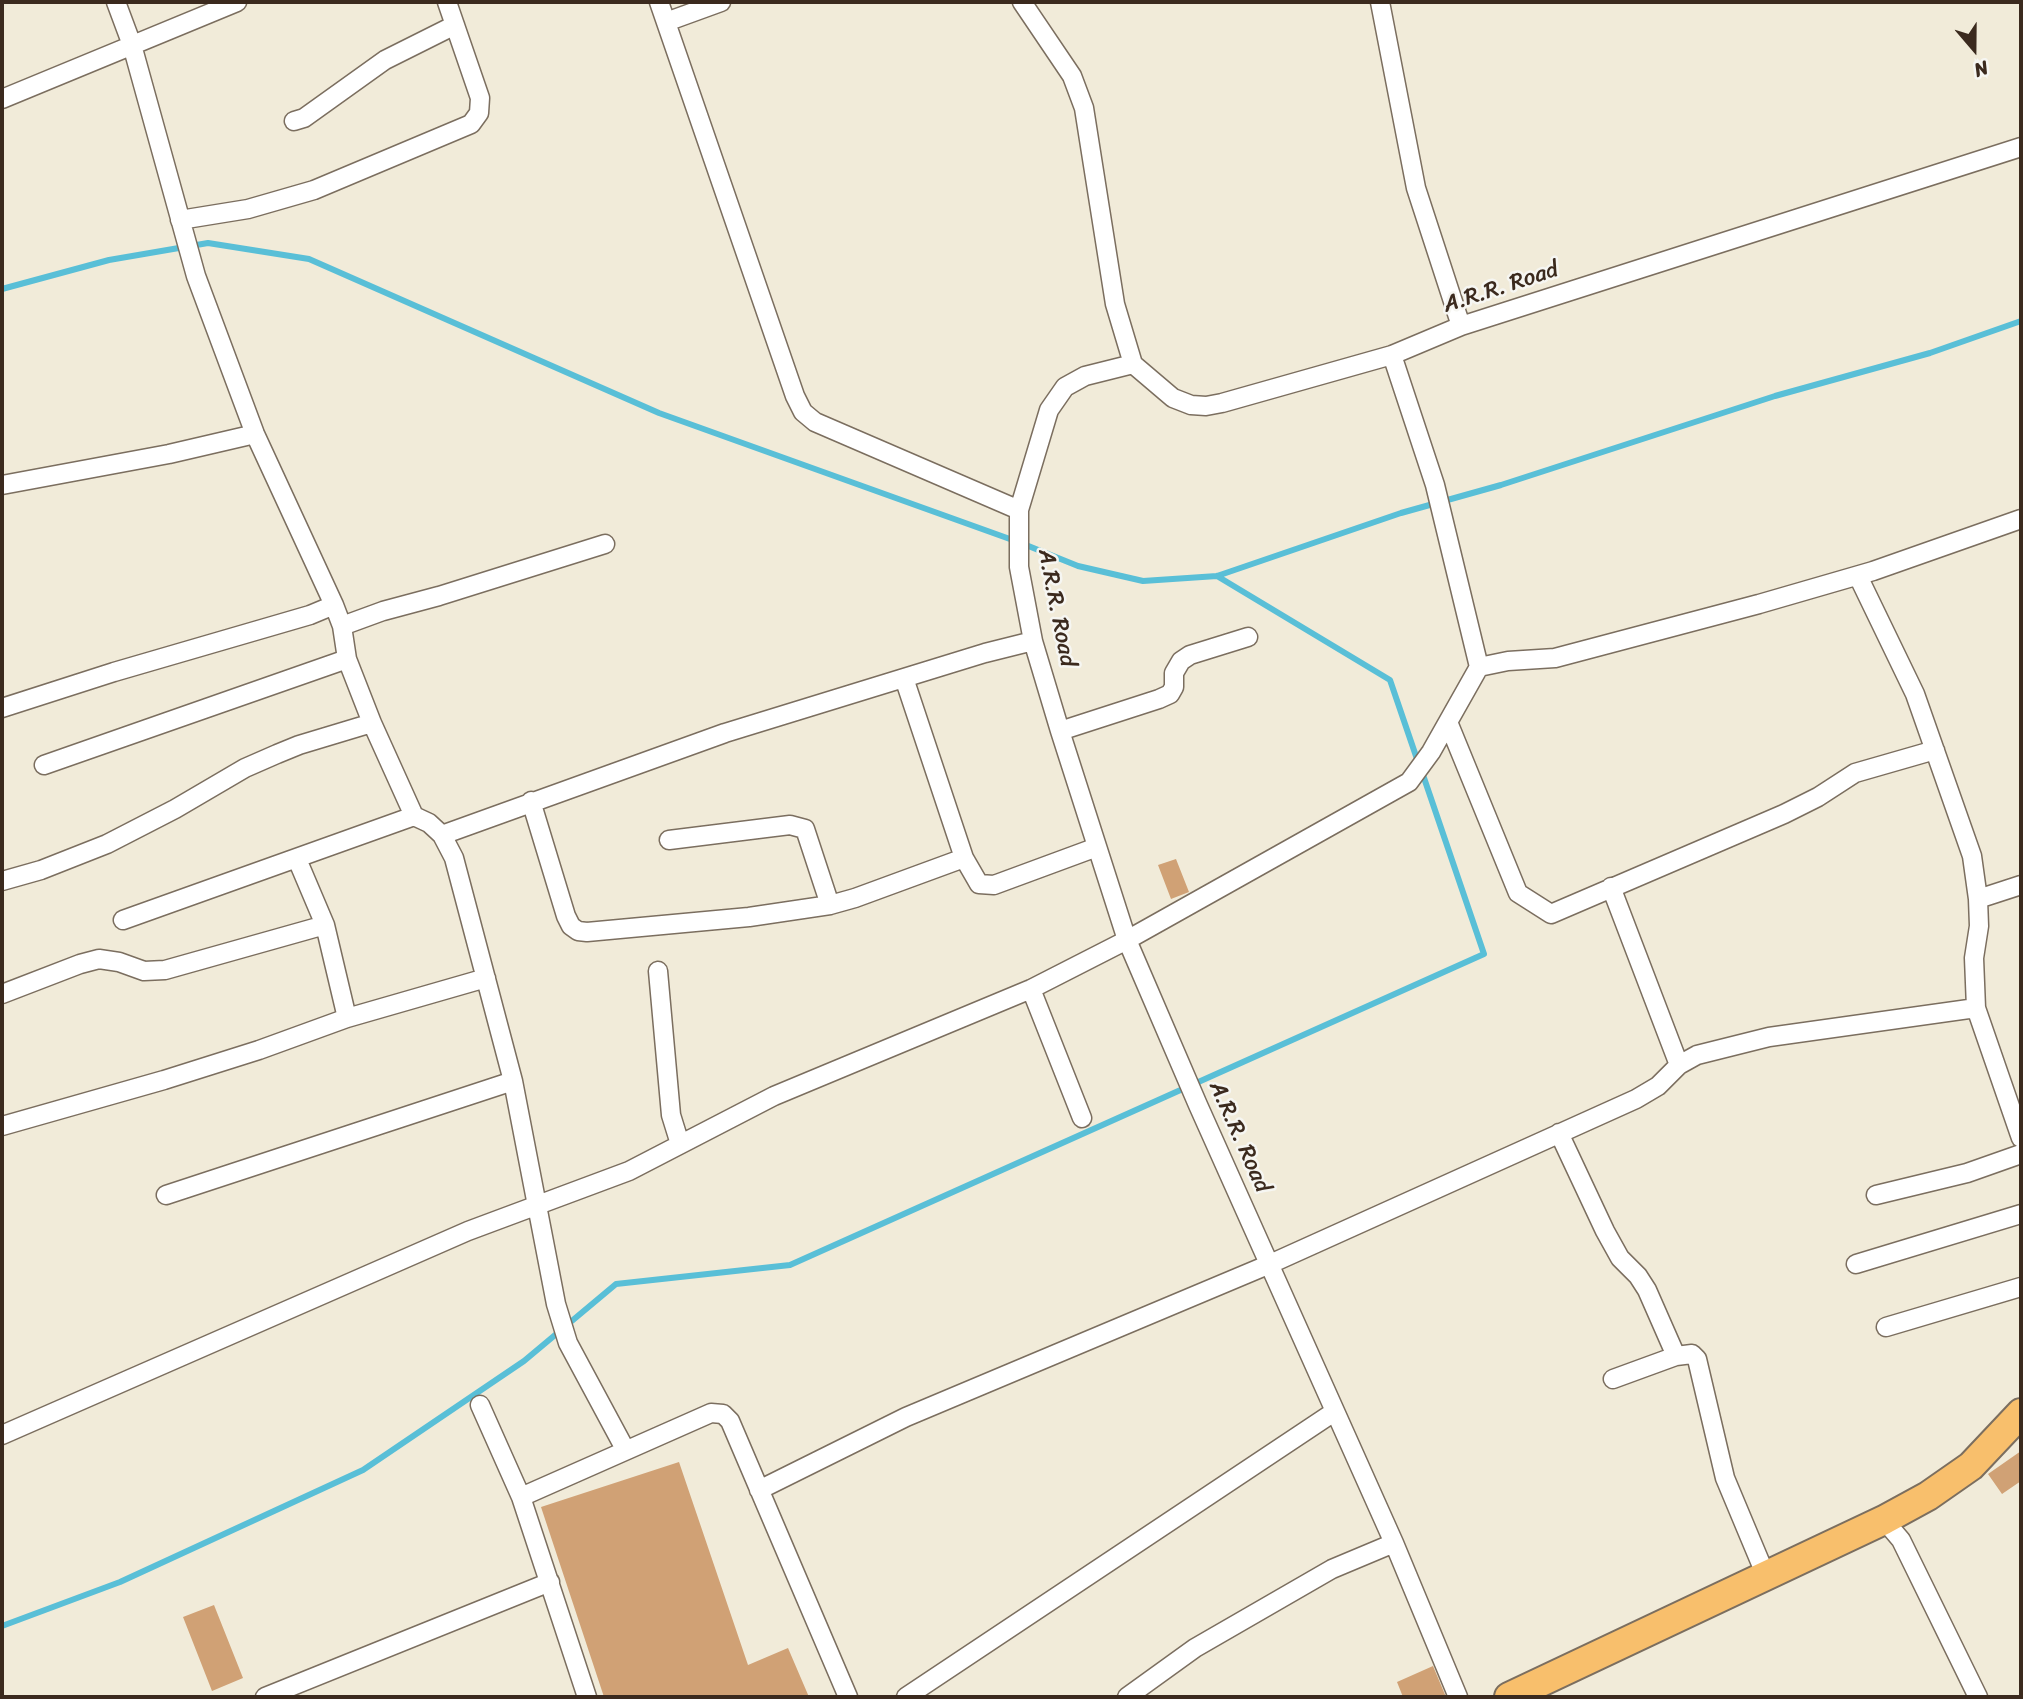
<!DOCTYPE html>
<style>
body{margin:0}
#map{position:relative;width:2023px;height:1699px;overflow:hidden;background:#f1ebd9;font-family:Sriracha,sans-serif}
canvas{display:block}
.frame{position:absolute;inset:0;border:4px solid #3b2a1e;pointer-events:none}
.north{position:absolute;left:1939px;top:14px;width:70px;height:70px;-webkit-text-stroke:5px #f6f6f2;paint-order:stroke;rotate:160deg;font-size:19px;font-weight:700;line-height:28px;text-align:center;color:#3b2a1e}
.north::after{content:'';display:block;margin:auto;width:24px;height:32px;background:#3b2a1e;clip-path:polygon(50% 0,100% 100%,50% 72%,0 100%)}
</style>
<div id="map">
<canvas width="2023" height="1699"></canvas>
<div class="frame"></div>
<div class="north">N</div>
</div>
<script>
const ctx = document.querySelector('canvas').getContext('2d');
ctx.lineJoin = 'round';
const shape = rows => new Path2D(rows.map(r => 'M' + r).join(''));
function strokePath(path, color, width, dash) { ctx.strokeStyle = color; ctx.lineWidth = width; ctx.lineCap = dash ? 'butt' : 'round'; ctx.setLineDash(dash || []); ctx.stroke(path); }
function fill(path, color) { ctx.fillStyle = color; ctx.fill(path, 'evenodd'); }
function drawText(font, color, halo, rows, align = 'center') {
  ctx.font = font + ' Sriracha,sans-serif'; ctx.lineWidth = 5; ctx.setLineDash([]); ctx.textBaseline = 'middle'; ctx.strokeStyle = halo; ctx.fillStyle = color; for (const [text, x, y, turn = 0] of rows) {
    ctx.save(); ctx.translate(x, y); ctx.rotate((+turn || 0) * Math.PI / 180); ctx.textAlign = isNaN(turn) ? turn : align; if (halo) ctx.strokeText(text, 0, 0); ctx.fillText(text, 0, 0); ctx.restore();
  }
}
strokePath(shape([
 [2,289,109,260,208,243,309,259,659,413,1021,543,1078,566,1143,581,1217,576,1401,513,1501,485,1775,396,1930,353,2021,321],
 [1217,576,1390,680,1418,762],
 [2,1626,120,1582,363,1470,524,1361,616,1284,790,1265,1484,954,1422,772]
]), '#59bfd7', 6);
fill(shape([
 [1176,859,1189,892,1171,899,1158,865],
 [2021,1451,2021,1481,2002,1494,1988,1474],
 [679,1462,748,1665,788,1648,809,1697,604,1697,541,1507],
 [214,1605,243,1678,212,1691,183,1617],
 [1433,1666,1446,1697,1403,1697,1397,1682]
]), '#d0a175');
const street = shape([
 [116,2,132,45,196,276,255,434,334,605,342,626,347,659,372,723,414,816,429,823,442,835,454,858,513,1081,556,1304,568,1343,625,1449],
 [659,2,795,396,803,412,815,422,1019,510],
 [1022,2,1072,76,1084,108,1115,304,1133,364],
 [1380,2,1416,188,1461,326],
 [666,22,721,2],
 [2,99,237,2],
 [294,121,304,118,385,60,455,25],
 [180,220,248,209,314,190,471,124,479,113,480,98,447,2],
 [1392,355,1435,485,1479,667],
 [2,485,169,454,255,434],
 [1858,576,1915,694,1972,856,1978,899,1979,926,1974,958,1976,1008,2021,1138],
 [342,626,383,611,439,596,605,544],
 [904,678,964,858,979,884,994,885,1097,847],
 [2,708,114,672,310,615,334,605],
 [1448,722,1518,893,1551,914,1784,814,1818,797,1855,773,1935,750],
 [1060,731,1159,699,1170,694,1174,687,1174,673,1181,661,1190,655,1248,637],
 [44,765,347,659],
 [531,801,566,916,571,926,578,931,587,932,749,917,830,905,855,898,964,858],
 [442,835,725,733,985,653,1033,641],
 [669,840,790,825,805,829,830,905],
 [297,859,325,925,347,1018],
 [2,881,41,870,107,844,175,809,245,768,277,754,299,745,372,723],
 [1611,887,1679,1065],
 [1978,899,2021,885],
 [123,920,414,816],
 [658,971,671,1115,680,1144],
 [1031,989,1082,1118],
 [2,994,80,964,99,959,119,962,144,971,165,970,325,925],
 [2,1126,164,1080,259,1050,347,1018,486,978],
 [1559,1133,1605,1231,1620,1258,1638,1276,1647,1290,1676,1356],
 [166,1195,513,1081],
 [1876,1195,1967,1173,2021,1154],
 [1856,1264,2021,1214],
 [1886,1327,2021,1287],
 [1613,1379,1676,1356,1692,1354,1697,1359,1725,1478,1766,1576],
 [480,1405,521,1497],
 [2,1435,468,1231,629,1171,774,1096,1031,989,1127,940,1409,782,1431,752,1479,667,1508,661,1555,658,1759,604,1873,571,2021,519],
 [759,1490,906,1417,1270,1264,1636,1099,1658,1086,1679,1065,1697,1055,1769,1037,1976,1008],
 [1884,1520,1901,1540,1978,1697],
 [265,1697,550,1582],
 [587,1697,521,1497,711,1413,723,1414,730,1421,848,1697],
 [906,1697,1334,1412],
 [1127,1697,1195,1648,1332,1569,1394,1543],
 [1458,1697,1394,1543,1198,1105,1127,940,1060,731,1033,641,1019,567,1019,510,1049,410,1065,387,1085,376,1133,364,1173,398,1191,405,1206,406,1222,403,1392,355,1461,326,2021,147]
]);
const primary = shape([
 [1509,1697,1884,1520,1928,1496,1971,1466,2021,1413]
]);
strokePath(street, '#7b6e5f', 21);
strokePath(primary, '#7b6e5f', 32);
strokePath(street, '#fff', 18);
strokePath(primary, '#f8bf6c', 28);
drawText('23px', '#3b2a1e', '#f6f6f2', [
 ["A.R.R. Road",1501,288,-18],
 ["A.R.R. Road",1056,608,79],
 ["A.R.R. Road",1239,1137,66]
]);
</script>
